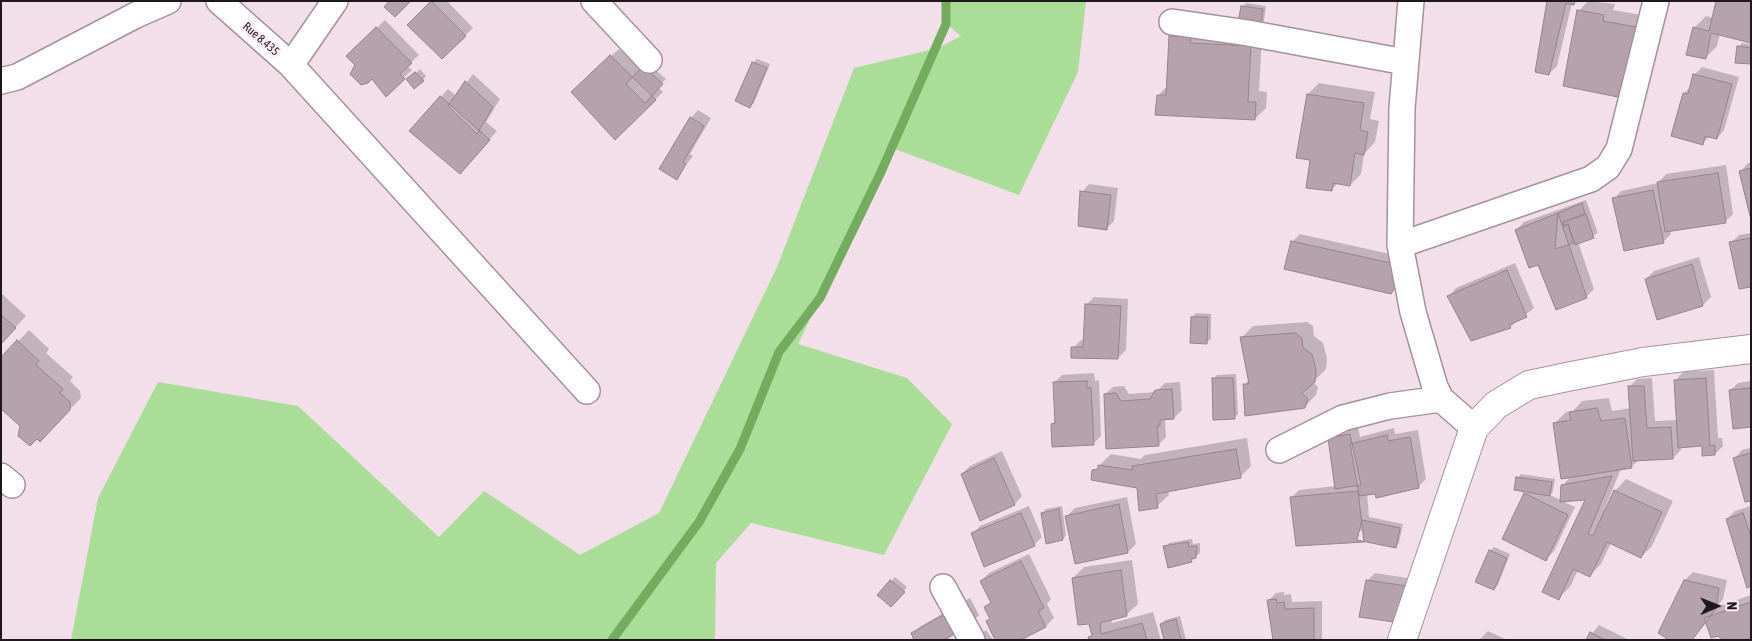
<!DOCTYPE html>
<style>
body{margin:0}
#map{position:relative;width:1752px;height:641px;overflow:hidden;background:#f3dfea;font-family:"Asap Condensed",sans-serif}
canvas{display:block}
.frame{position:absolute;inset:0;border:2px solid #1e171b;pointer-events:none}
.north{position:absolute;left:1692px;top:581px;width:50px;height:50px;-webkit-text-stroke:4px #feedf7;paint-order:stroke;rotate:89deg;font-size:14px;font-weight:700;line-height:20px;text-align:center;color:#1e171b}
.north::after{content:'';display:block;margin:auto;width:18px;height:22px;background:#1e171b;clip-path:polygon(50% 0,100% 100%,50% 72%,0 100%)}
</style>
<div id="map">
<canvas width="1752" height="641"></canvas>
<div class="frame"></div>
<div class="north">N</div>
</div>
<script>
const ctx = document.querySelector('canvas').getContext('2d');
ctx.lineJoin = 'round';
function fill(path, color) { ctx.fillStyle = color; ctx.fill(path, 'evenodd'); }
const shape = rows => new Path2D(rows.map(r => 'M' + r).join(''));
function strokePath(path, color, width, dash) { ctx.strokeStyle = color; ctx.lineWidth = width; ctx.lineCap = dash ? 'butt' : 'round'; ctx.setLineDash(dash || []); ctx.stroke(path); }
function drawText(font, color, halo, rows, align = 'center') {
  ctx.font = font + ' "Asap Condensed",sans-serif'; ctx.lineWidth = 5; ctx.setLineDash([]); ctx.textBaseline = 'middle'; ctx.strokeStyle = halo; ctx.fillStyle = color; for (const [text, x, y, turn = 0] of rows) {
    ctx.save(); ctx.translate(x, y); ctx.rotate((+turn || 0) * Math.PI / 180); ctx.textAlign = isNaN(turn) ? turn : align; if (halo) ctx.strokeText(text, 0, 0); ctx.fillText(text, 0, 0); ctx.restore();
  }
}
fill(shape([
 [944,1,1086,1,1078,72,1019,195,892,148,798,344,907,378,952,424,884,555,751,523,716,563,715,640,71,640,98,498,158,382,298,406,439,537,484,491,580,555,659,513,777,267,854,68,938,48,961,36,946,24]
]), '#aadd97');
fill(shape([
 [432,1,447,1,473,28,442,58,409,25],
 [1549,1,1576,1,1572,3,1557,66,1549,74],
 [1588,1,1615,4,1613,10,1647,16,1634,85,1579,11],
 [1246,3,1266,6,1264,21,1260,24,1242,7],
 [1706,16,1713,18,1720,34,1717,46,1706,57,1694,28],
 [385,20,419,55,407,66,412,70,386,95,372,77,348,56],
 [1181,25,1262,35,1259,91,1267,92,1266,108,1255,119,1158,96,1167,86,1170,37],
 [1742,43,1751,44,1751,63,1738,47],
 [619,49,641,70,647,63,666,79,658,87,663,92,615,139,580,84],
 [757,59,770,64,754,103,750,107,753,63],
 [1702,67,1739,77,1724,130,1717,138,1710,136,1702,144,1673,136,1684,93,1691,87,1694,75],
 [420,69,426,76,423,80,408,80],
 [473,74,500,99,486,122,497,131,467,165,441,97,448,89,456,96],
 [1319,83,1375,92,1370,119,1379,121,1375,142,1364,154,1361,174,1350,185,1338,183,1331,190,1308,94],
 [698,110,711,118,690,154,693,156,676,178,691,118],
 [1748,163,1751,163,1751,215,1741,171],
 [1726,165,1733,214,1725,222,1670,230,1671,234,1663,242,1614,199,1621,191,1658,183,1666,174],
 [1089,184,1118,188,1114,221,1106,229,1082,192],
 [1586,200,1598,233,1578,242,1594,289,1586,297,1539,263,1516,230,1524,222],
 [1751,233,1751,285,1731,243,1739,235],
 [1300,234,1408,258,1398,285,1390,293,1292,242],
 [1699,257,1711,297,1703,305,1658,318,1646,279,1654,271],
 [1515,263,1534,308,1510,327,1449,296,1456,288],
 [1,293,26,316,1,343],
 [1094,297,1128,299,1126,350,1118,358,1073,348,1081,340,1084,340,1086,305],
 [1196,313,1211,314,1211,339,1207,342,1192,317],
 [1307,322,1313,326,1314,336,1323,343,1327,358,1326,369,1313,382,1318,387,1316,395,1304,407,1244,385,1249,380,1242,337,1253,326],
 [29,330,49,349,46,353,73,377,70,381,80,391,81,398,40,440,22,426,1,359],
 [1714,370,1718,438,1722,438,1723,446,1715,454,1703,445,1680,446,1681,450,1673,458,1639,460,1631,467,1621,469,1604,510,1606,511,1615,491,1626,479,1673,501,1652,546,1641,557,1611,543,1601,564,1590,575,1578,570,1570,587,1558,598,1587,498,1562,501,1575,507,1554,551,1546,559,1525,494,1528,491,1518,478,1521,474,1555,479,1553,491,1550,495,1561,500,1562,486,1571,476,1555,423,1566,412,1573,411,1582,401,1609,398,1612,411,1631,408,1629,387,1637,379,1652,378,1655,421,1678,420,1676,380,1683,372],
 [1094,373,1095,381,1099,380,1101,436,1093,444,1052,424,1056,420,1054,383,1062,375],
 [1236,374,1238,414,1234,418,1213,379,1217,375],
 [1751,381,1751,425,1730,391,1738,383],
 [1180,382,1182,410,1174,418,1165,419,1166,437,1158,445,1105,394,1113,387,1124,386,1129,394,1156,392,1165,383],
 [1358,427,1360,437,1394,428,1395,434,1418,430,1426,479,1418,487,1367,494,1369,517,1403,524,1399,543,1396,547,1291,498,1299,490,1336,486,1330,439,1338,431],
 [1247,438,1251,466,1240,477,1168,491,1169,495,1157,506,1138,487,1094,471,1111,454,1141,459,1145,455],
 [1751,448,1751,499,1735,458,1742,450],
 [1002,451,1022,496,1015,504,981,519,962,474,970,466],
 [1127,497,1136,544,1128,552,1067,516,1075,508],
 [1029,506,1042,537,1034,545,972,534,980,526],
 [1062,506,1066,535,1063,539,1042,513,1046,509],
 [1751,506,1751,585,1727,519,1735,511],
 [1192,539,1193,544,1200,543,1200,553,1191,561,1165,547,1169,543],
 [1494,547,1510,554,1498,585,1494,589,1490,551],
 [1029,554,1051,599,1047,604,1054,618,1046,626,1018,640,987,622,991,618,986,607,991,601,981,581,989,573],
 [1132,560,1138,604,1126,615,1111,619,1112,623,1153,612,1161,640,1090,640,1093,635,1073,578,1084,567],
 [1693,572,1727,580,1723,599,1717,607,1751,595,1751,640,1720,634,1706,622,1685,580],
 [1375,573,1414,579,1409,614,1367,581],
 [895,577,907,587,895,602,879,595],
 [1284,592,1284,595,1291,594,1292,602,1322,601,1322,640,1277,640,1268,601,1276,593],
 [970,598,979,615,971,623,950,635,948,640,916,640,913,634,921,626],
 [1180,616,1186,640,1166,640,1161,624,1165,620],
 [1599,625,1629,640,1587,640],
 [986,630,993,640,972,640,973,639],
 [1488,631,1507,640,1479,640]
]), '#0003');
strokePath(shape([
 [612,640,699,522,740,449,779,352,820,298,881,172,946,24,946,1]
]), '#74ac5f', 9);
const building = shape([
 [389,1,411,1,395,17,384,7,389,1],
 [431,1,466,36,442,59,407,25,431,1],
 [1547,1,1575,1,1574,5,1566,3,1549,75,1535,72,1547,1],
 [1716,1,1751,1,1751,43,1711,33,1706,59,1686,55,1693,27,1709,31,1716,1],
 [1241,6,1263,9,1261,26,1238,23,1241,6],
 [1577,10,1604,15,1603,21,1636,27,1623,98,1563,86,1577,10],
 [376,27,412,63,400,74,405,79,386,97,372,79,368,83,361,85,350,74,355,65,346,56,376,27],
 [1169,36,1191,37,1190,43,1251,46,1248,102,1256,102,1255,120,1155,115,1157,95,1166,95,1169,36],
 [1737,46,1751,48,1751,64,1735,63,1737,46],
 [610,55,656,100,615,140,571,92,610,55],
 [752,62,767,68,750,108,735,101,752,62],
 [643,66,663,84,645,103,626,84,643,66],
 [415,72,424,81,414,89,406,79,415,72],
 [1693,74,1732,84,1717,139,1705,136,1703,145,1671,136,1683,93,1688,94,1693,74],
 [465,81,493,107,477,134,448,106,465,81],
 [1307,94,1364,103,1360,130,1368,132,1364,155,1355,153,1350,186,1333,183,1332,191,1306,188,1310,160,1296,158,1307,94],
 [440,96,490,140,460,174,409,131,440,96],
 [690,117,704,126,683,162,686,164,677,180,659,169,690,117],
 [1751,168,1751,220,1739,171,1751,168],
 [1718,173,1726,223,1665,232,1657,182,1718,173],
 [1653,190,1664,243,1624,251,1612,198,1653,190],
 [1080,191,1111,195,1107,230,1078,226,1080,191],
 [1582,203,1585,214,1563,222,1564,226,1568,224,1574,243,1555,249,1558,213,1582,203],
 [1558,213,1587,298,1556,310,1538,265,1529,268,1515,230,1558,213],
 [1586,214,1594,238,1575,245,1568,224,1564,226,1563,222,1586,214],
 [1751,238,1751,287,1739,289,1729,242,1751,238],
 [1291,241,1400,265,1401,278,1391,294,1284,269,1291,241],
 [1692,264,1703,306,1657,320,1645,279,1692,264],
 [1507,270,1527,317,1509,325,1511,328,1471,341,1447,296,1507,270],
 [1085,304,1121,306,1118,359,1071,358,1071,347,1083,347,1085,304],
 [1,315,16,328,1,344,1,315],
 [1191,317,1208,317,1207,344,1190,343,1191,317],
 [1295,333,1302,338,1303,348,1312,354,1316,370,1315,382,1302,393,1308,399,1305,408,1245,416,1243,384,1249,384,1240,337,1295,333],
 [17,340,39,361,36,365,63,389,60,393,70,402,70,410,40,442,37,439,30,446,18,436,20,426,1,409,1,357,17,340],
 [1212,378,1233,378,1235,419,1213,420,1212,378],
 [1706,378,1710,446,1715,445,1715,455,1702,456,1702,446,1678,448,1674,380,1706,378],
 [1087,381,1087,388,1091,387,1094,445,1052,447,1051,424,1055,423,1053,382,1087,381],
 [1628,386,1644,386,1647,428,1671,427,1673,459,1633,461,1628,386],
 [1751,388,1751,427,1733,429,1729,390,1751,388],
 [1172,389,1174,419,1160,420,1160,426,1157,426,1159,446,1106,449,1104,394,1116,393,1121,401,1150,399,1155,390,1172,389],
 [1597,408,1601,421,1625,418,1632,468,1561,479,1553,423,1571,420,1569,412,1597,408],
 [1350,434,1361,485,1335,489,1328,438,1350,434],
 [1387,435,1388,441,1410,437,1419,488,1376,498,1375,494,1359,496,1350,444,1387,435],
 [1236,449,1241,478,1156,494,1158,508,1139,511,1137,488,1091,480,1092,470,1098,469,1098,465,1133,470,1132,466,1236,449],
 [1751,453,1751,501,1745,502,1733,458,1751,453],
 [994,458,1015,505,980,521,961,474,994,458],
 [1612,476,1588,534,1593,536,1614,490,1662,512,1641,558,1607,542,1590,577,1573,569,1559,600,1542,592,1585,500,1560,502,1561,485,1612,476],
 [1516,477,1552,482,1550,496,1514,490,1516,477],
 [1358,491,1364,542,1296,546,1290,497,1358,491],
 [1524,493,1568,515,1546,561,1502,539,1524,493],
 [1119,504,1128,553,1075,564,1065,516,1119,504],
 [1059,509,1063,540,1046,544,1041,513,1059,509],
 [1021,513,1035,546,984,567,971,533,1021,513],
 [1743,513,1751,537,1751,586,1747,588,1726,519,1743,513],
 [1362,520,1400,528,1396,548,1357,540,1362,520],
 [1188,542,1189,547,1197,546,1196,558,1191,559,1192,562,1168,568,1163,546,1188,542],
 [1489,550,1507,558,1494,590,1475,582,1489,550],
 [1021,561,1044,608,1038,611,1046,627,1021,640,995,640,986,621,990,619,984,607,991,603,980,581,1021,561],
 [1121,570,1127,616,1100,623,1101,634,1142,623,1147,640,1089,640,1088,637,1092,636,1089,624,1078,625,1072,578,1121,570],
 [890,580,905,592,891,607,877,595,890,580],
 [1366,580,1407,586,1401,623,1359,617,1366,580],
 [1684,580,1719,588,1716,609,1692,640,1669,640,1658,633,1684,580],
 [1276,599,1277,603,1284,602,1285,609,1314,608,1314,640,1273,640,1267,600,1276,599],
 [1751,602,1751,640,1721,640,1719,636,1711,638,1704,618,1751,602],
 [961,605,972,624,944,640,914,640,911,633,961,605],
 [1176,619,1181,640,1164,640,1160,624,1176,619],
 [1590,632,1605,640,1586,640,1590,632]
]);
fill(building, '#b6a2ad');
strokePath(building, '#95828d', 1);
const minor = shape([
 [219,1,291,65,335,1],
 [594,1,649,60],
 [1411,1,1402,108,1400,245,1413,312,1435,387,1441,399,1474,428],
 [1172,22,1248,33,1405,62],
 [291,65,587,391],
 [1,81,17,77,136,15,168,1],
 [1400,245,1591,179,1608,167,1619,149,1656,1],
 [1279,450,1343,418,1390,406,1441,399],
 [1,476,12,485],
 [943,587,972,640]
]);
const tertiary = shape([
 [1402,640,1474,428,1496,405,1529,385,1567,377,1643,362,1751,349]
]);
strokePath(minor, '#a4929c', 28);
strokePath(tertiary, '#a4929c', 30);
strokePath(minor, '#fff', 25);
strokePath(tertiary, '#fff', 28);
drawText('12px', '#1e171b', '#feedf7', [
 ["Rue 8.435",261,39,41]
]);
</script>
